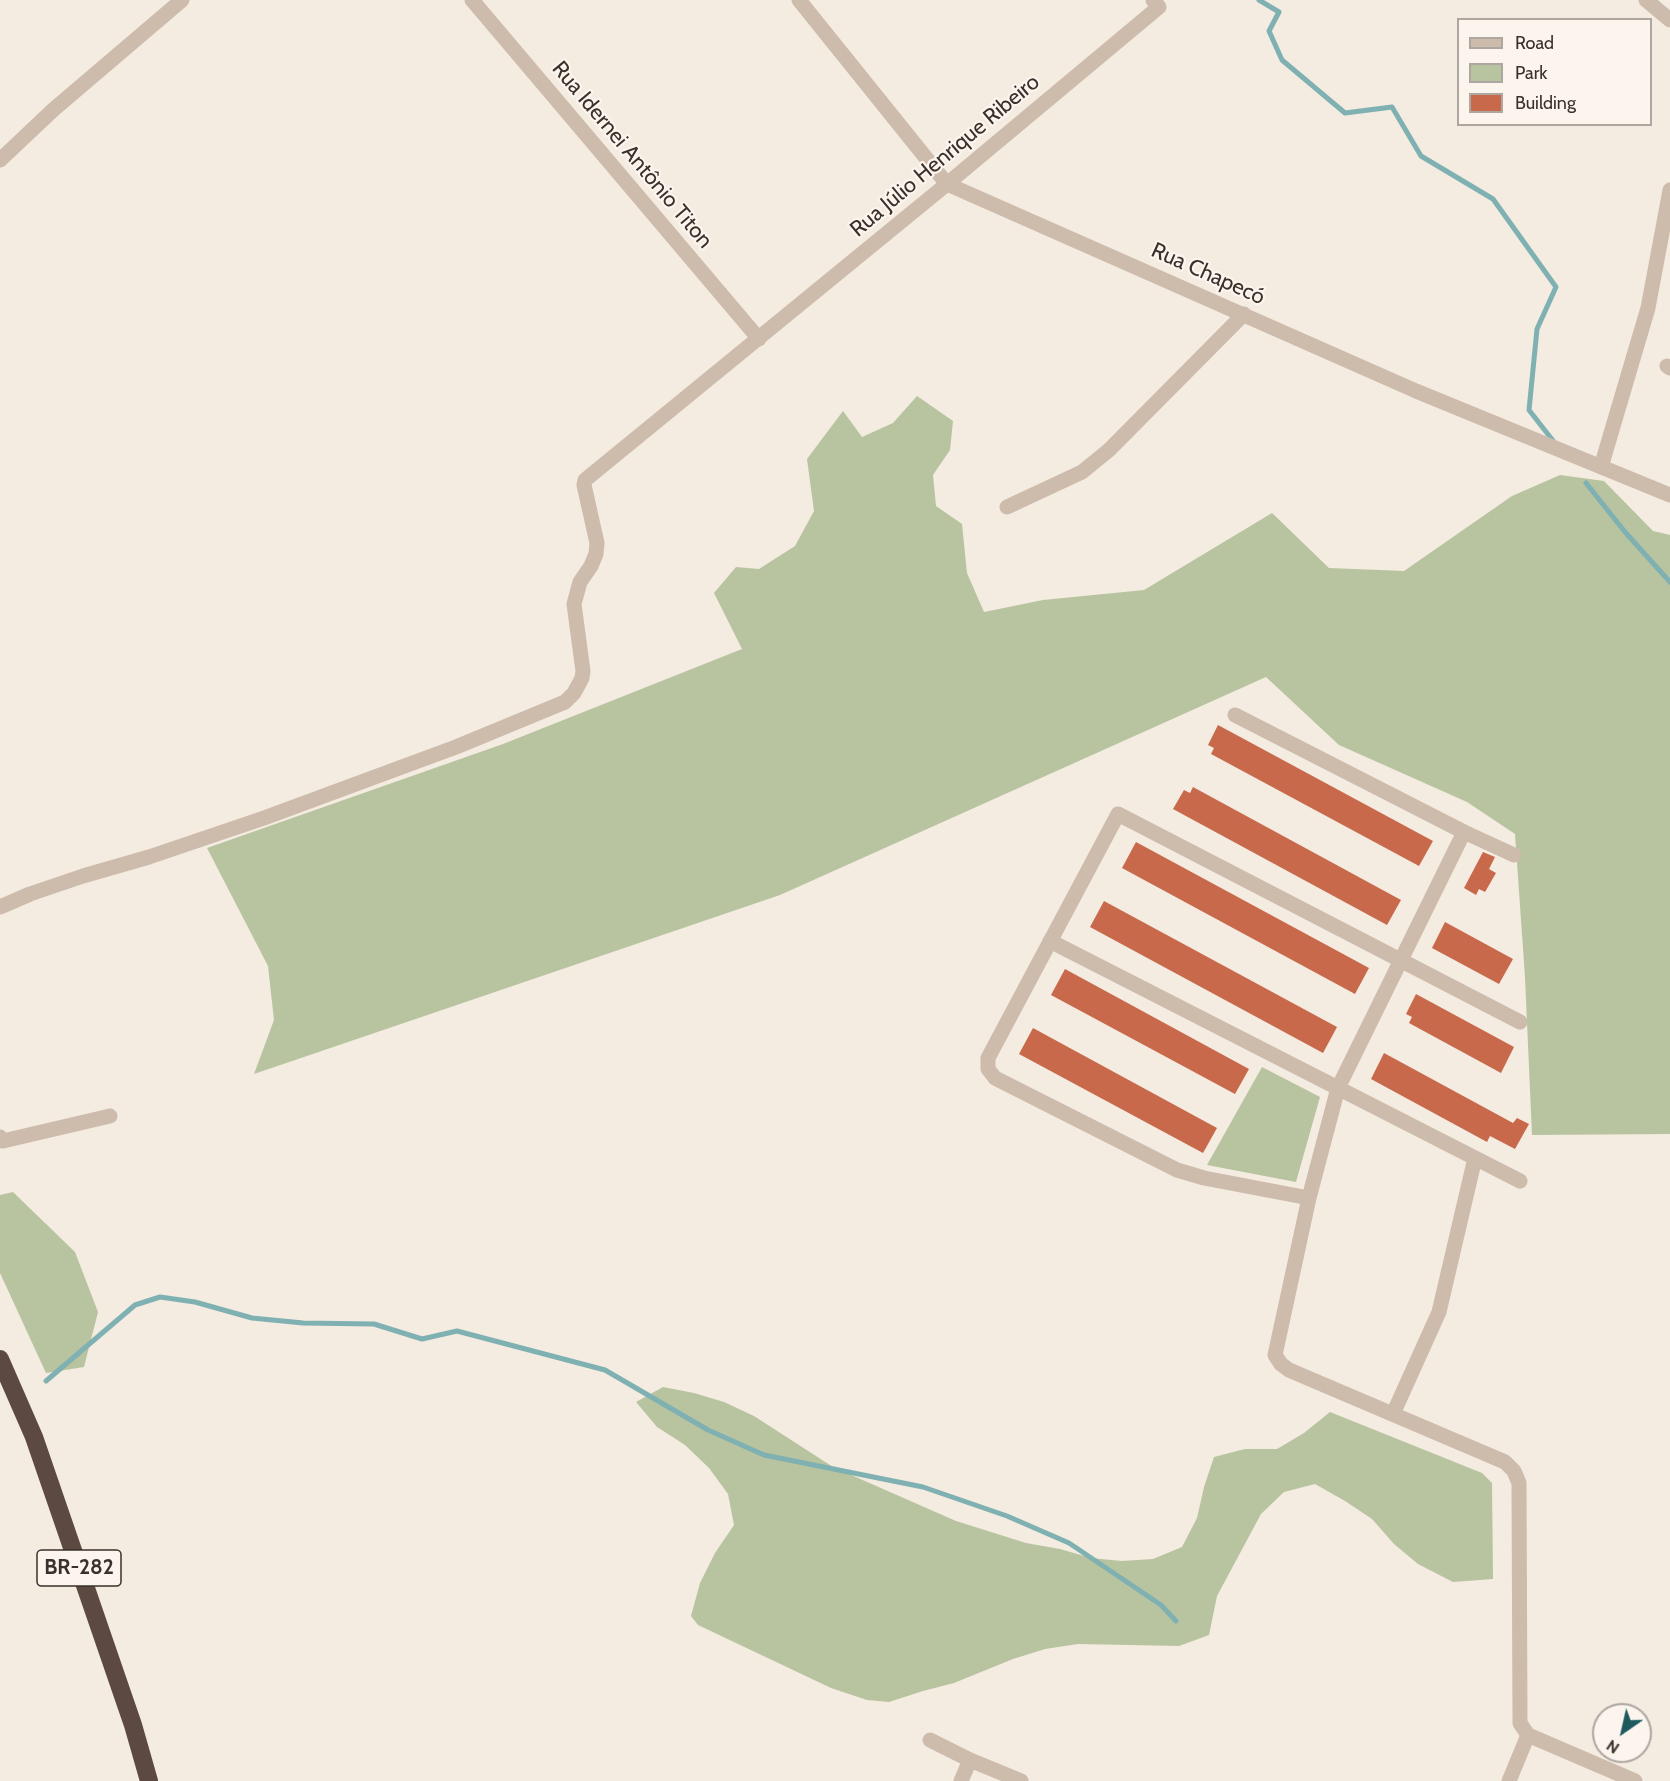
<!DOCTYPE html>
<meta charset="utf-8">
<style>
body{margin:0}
#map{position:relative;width:1670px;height:1781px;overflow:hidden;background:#f4ebe1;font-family:Cabin,sans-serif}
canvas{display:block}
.legend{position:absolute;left:1457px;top:18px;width:195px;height:108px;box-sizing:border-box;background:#fbf5ee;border:2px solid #aea6a0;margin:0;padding:8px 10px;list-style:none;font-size:18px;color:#3b302b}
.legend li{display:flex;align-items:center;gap:12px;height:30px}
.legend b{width:30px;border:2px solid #aea6a0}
.north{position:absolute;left:1592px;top:1703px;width:60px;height:60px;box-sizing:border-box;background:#fbf5ee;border:2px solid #aea6a0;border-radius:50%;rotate:214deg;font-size:16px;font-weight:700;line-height:24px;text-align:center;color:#3b302b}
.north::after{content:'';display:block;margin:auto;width:21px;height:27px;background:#1f5a5e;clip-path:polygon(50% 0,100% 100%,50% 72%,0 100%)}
</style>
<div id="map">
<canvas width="1670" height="1781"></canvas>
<ul class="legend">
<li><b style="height:8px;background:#cdbbac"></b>Road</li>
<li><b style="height:16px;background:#b8c4a0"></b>Park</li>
<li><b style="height:16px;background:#c8694b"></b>Building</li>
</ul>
<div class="north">N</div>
</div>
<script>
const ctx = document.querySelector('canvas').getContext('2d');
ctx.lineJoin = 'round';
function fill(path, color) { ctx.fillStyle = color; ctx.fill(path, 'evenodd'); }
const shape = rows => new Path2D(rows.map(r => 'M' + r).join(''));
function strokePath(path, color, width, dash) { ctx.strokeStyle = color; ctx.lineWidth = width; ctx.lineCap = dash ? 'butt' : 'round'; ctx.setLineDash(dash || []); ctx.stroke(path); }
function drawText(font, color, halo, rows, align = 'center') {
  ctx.font = font + ' Cabin,sans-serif'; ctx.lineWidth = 4.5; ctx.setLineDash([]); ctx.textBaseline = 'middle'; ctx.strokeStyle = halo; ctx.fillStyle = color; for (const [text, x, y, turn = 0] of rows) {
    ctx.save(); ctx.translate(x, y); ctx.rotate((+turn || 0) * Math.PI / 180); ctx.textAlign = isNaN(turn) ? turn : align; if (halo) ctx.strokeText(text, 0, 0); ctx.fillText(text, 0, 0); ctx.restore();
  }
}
fill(shape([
 [917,396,953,421,950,450,933,475,936,506,962,524,967,573,984,612,1043,600,1144,590,1272,513,1329,568,1404,571,1512,496,1560,475,1604,481,1653,531,1670,535,1670,1134,1532,1135,1525,977,1515,834,1467,802,1339,745,1266,677,780,895,254,1074,274,1020,268,966,207,848,503,744,742,649,714,593,736,567,759,569,795,546,814,511,807,459,843,411,862,437,893,423],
 [1262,1067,1320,1097,1296,1182,1207,1165],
 [13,1192,75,1252,98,1312,84,1367,46,1373,0,1273,0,1195],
 [663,1387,694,1393,724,1402,754,1416,833,1467,956,1521,1026,1543,1060,1549,1091,1558,1122,1561,1153,1559,1182,1547,1197,1518,1204,1487,1214,1457,1245,1449,1277,1449,1304,1433,1330,1412,1482,1473,1492,1483,1493,1579,1453,1582,1418,1564,1394,1544,1372,1519,1345,1501,1315,1484,1284,1492,1261,1514,1217,1596,1209,1635,1179,1646,1078,1644,1045,1649,1013,1659,954,1683,923,1691,889,1702,867,1700,831,1688,698,1625,691,1616,700,1583,715,1553,734,1525,728,1494,709,1468,685,1445,657,1427,636,1402]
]), '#b8c4a0');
strokePath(shape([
 [1259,0,1279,12,1269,31,1282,60,1345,113,1392,107,1421,156,1493,199,1556,287,1537,329,1529,410,1554,442],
 [1586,483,1625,532,1670,582],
 [46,1381,135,1305,160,1297,195,1302,252,1318,303,1323,374,1324,422,1339,457,1331,605,1370,708,1430,764,1455,923,1487,1007,1516,1069,1543,1161,1605,1176,1621]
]), '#7fb0b2', 5);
fill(shape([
 [1218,725,1433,841,1419,866,1211,754,1214,748,1208,745],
 [1193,787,1401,900,1387,925,1173,809,1184,790,1190,793],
 [1136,842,1369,968,1355,994,1122,868],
 [1483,852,1495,857,1489,869,1496,873,1485,892,1479,889,1476,895,1464,888],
 [1104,901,1337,1027,1323,1053,1090,927],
 [1445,922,1513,959,1499,984,1432,948],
 [1065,969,1249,1069,1235,1094,1051,995],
 [1416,994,1514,1047,1501,1073,1409,1023,1412,1017,1406,1014],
 [1033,1028,1217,1128,1203,1153,1019,1054],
 [1384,1053,1513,1123,1517,1118,1529,1124,1515,1149,1490,1136,1487,1142,1371,1079]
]), '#c8694b');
strokePath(shape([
 [472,0,759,339],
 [799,0,947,184,1416,391,1670,495],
 [1646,0,1670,20],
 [0,160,53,110,182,0],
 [1667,366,1670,368],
 [1601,467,1648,308,1670,190],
 [1007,507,1082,472,1109,450,1244,314],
 [1235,715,1464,832],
 [1514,855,1464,832,1338,1088,1309,1198,1275,1355,1281,1364,1289,1370,1505,1462,1514,1471,1519,1483,1520,1723,1528,1735,1635,1781],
 [0,907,30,894,83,876,149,857,264,818,456,747,565,702,574,693,582,678,583,671,574,604,580,582,591,566,596,554,597,543,584,485,585,480,947,184,1159,7,1153,0],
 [1050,941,1520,1181],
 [0,1137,3,1141,110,1116],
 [1309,1198,1204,1178,1177,1170,995,1078,988,1069,988,1058,1118,814,1520,1022],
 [1393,1414,1439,1312,1475,1158],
 [930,1740,970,1760,1021,1781],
 [961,1781,970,1760],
 [1509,1781,1528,1735]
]), '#cdbbac', 15);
strokePath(shape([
 [0,1359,34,1437,133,1725,149,1781]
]), '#5c4a42', 18);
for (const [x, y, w] of [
 [79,1568,84]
]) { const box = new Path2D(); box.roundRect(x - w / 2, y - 18, w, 36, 4.5); ctx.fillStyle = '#fbf5ee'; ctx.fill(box); strokePath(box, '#3b302b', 1.5); }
drawText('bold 21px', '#3b302b', null, [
 ["BR-282",79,1568]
]);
drawText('22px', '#3b302b', '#fbf5ee', [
 ["Rua Idernei Antônio Titon",632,155,50],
 ["Rua Júlio Henrique Ribeiro",945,156,-40],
 ["Rua Chapecó",1208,274,24]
]);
</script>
